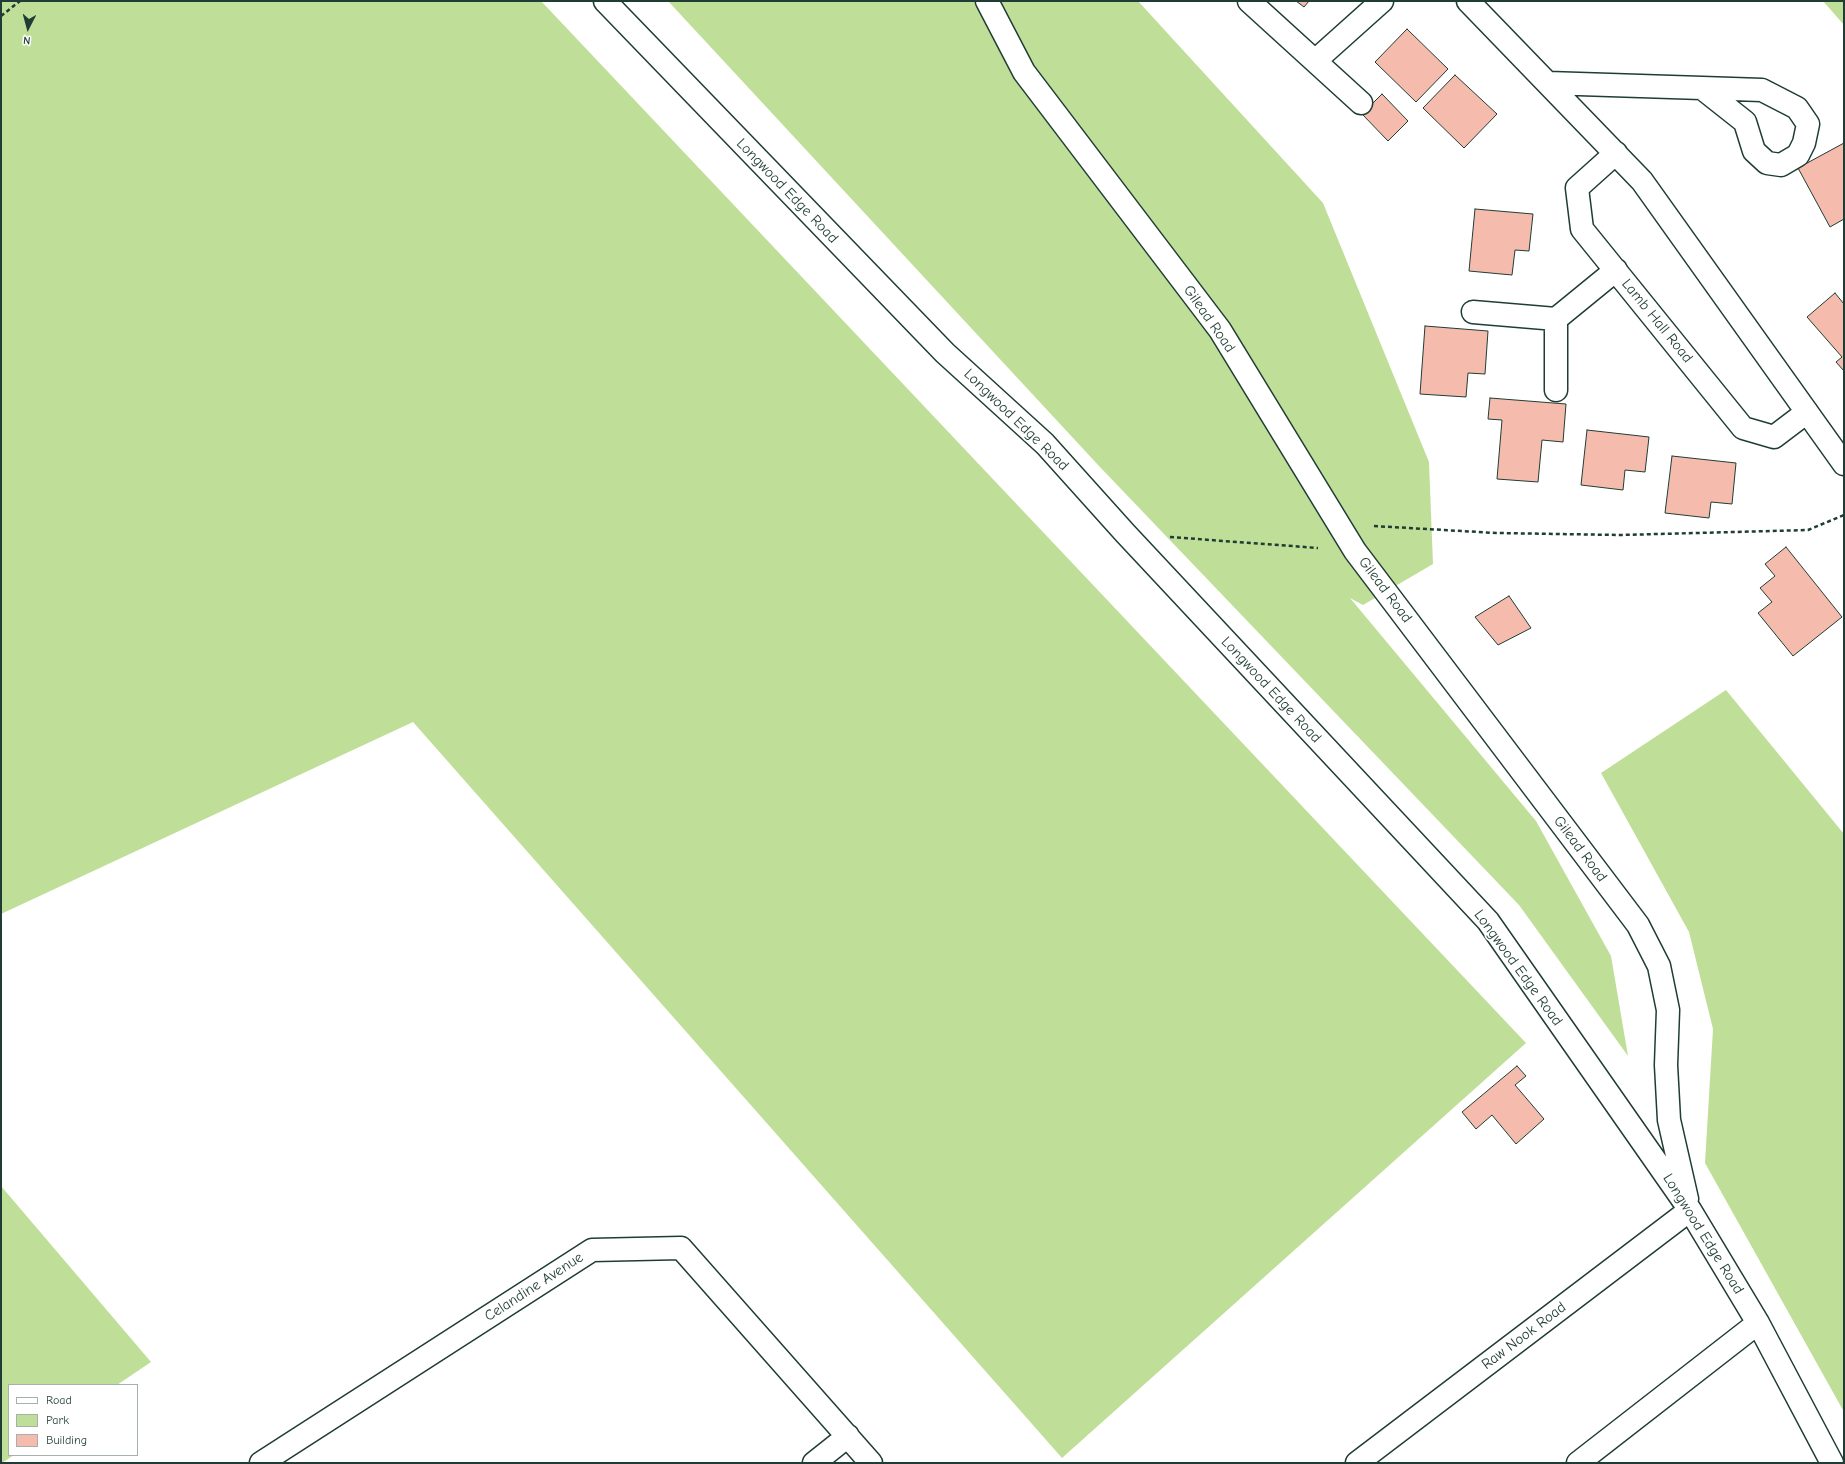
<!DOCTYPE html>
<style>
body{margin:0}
#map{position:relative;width:1845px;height:1464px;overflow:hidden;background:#fff;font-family:"Comic Neue",sans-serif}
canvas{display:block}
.frame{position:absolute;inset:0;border:2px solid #1f3d34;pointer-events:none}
.legend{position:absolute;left:8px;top:1384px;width:130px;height:72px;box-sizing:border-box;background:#fff;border:1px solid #a5b1ae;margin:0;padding:5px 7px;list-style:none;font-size:12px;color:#1f3d34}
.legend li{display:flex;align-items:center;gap:8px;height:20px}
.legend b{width:20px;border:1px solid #a5b1ae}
.north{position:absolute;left:8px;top:8px;width:40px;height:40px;-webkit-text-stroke:3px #fff;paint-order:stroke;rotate:186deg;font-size:11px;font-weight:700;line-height:16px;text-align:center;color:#1f3d34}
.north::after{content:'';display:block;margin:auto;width:14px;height:18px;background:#1f3d34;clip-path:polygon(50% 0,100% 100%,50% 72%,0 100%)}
</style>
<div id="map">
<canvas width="1845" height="1464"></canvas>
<div class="frame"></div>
<ul class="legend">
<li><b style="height:5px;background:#fff"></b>Road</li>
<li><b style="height:11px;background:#bfdf98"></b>Park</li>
<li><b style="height:11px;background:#f5bcae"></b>Building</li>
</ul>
<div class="north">N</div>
</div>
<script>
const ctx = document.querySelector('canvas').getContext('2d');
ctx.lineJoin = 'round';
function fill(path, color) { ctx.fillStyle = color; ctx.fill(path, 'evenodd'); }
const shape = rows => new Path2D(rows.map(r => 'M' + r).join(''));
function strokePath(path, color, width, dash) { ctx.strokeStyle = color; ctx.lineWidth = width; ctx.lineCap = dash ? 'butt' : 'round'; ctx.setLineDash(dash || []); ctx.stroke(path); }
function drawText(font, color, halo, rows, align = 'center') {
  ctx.font = font + ' "Comic Neue",sans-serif'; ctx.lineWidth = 3.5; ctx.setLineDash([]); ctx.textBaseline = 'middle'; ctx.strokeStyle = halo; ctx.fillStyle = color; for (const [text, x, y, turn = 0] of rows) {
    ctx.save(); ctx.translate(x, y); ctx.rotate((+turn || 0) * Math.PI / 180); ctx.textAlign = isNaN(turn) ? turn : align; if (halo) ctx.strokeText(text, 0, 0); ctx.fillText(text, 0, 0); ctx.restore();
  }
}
fill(shape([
 [1,1,541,1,1526,1043,1062,1458,413,722,1,914],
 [668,1,1138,1,1323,203,1429,462,1433,564,1363,605,1350,598,1536,821,1611,956,1628,1056,1519,905,1099,466],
 [1823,1,1844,1,1844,25],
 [1726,690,1844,834,1844,1412,1705,1163,1713,1029,1689,932,1601,773],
 [1,1186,151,1362,117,1385,9,1385,9,1455,14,1455,2,1463]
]), '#bfdf98');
const building = shape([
 [1296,1,1309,1,1304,7,1296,1],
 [1407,29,1448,69,1416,102,1375,62,1407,29],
 [1455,75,1497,114,1464,148,1423,108,1455,75],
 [1382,94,1408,121,1388,141,1362,114,1382,94],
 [1844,143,1844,219,1830,227,1798,168,1844,143],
 [1475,209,1533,214,1529,251,1515,250,1512,275,1469,271,1475,209],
 [1835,293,1844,304,1844,371,1836,362,1842,357,1807,317,1835,293],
 [1425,326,1488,331,1485,374,1468,373,1466,397,1420,394,1425,326],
 [1490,398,1566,404,1563,442,1542,440,1538,482,1497,479,1502,420,1488,419,1490,398],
 [1587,430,1649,437,1645,472,1625,470,1623,490,1581,485,1587,430],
 [1672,456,1736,463,1732,504,1711,502,1709,518,1665,513,1672,456],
 [1786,547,1842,617,1793,656,1758,613,1772,602,1760,588,1775,576,1765,564,1786,547],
 [1509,596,1531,628,1498,645,1475,617,1509,596],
 [1517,1066,1526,1076,1515,1085,1544,1119,1516,1144,1492,1115,1476,1129,1462,1112,1517,1066]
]);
fill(building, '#f5bcae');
strokePath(building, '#1f3d34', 1);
const minor = shape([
 [605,1,945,353,1045,444,1125,533,1488,921,1690,1210,1758,1323,1832,1463],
 [987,1,1024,72,1220,330,1355,551,1638,925,1659,966,1668,1010,1666,1065,1669,1120,1687,1199],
 [1249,1,1361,103],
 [1468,1,1642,181,1844,464],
 [1315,61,1382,1],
 [1548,83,1702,88,1762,90,1797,108,1808,124,1804,143,1798,155,1781,165,1767,163,1754,151,1745,122,1702,88],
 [1616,153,1577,188,1582,229,1743,428,1774,437,1807,412],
 [1473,312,1556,319,1556,390],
 [1556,319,1616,270],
 [261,1463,592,1250,681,1248,871,1463],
 [814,1463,848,1436],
 [1357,1463,1690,1210],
 [1578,1463,1758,1323]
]);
strokePath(minor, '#1f3d34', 25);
strokePath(shape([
 [1,16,20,1],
 [1374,526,1496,533,1621,535,1808,530,1844,515],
 [1170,537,1318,548]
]), '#1f3d34', 2.5, [4, 3]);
strokePath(minor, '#fff', 22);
drawText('15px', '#1f3d34', '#fff', [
 ["Longwood Edge Road",787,191,46],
 ["Gilead Road",1209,319,55],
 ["Lamb Hall Road",1657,321,51],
 ["Longwood Edge Road",1016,420,44],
 ["Gilead Road",1385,590,53],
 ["Longwood Edge Road",1271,690,47],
 ["Gilead Road",1580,849,53],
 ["Longwood Edge Road",1518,968,54],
 ["Longwood Edge Road",1703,1234,58],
 ["Celandine Avenue",534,1287,-33],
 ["Raw Nook Road",1524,1336,-37]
]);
</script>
